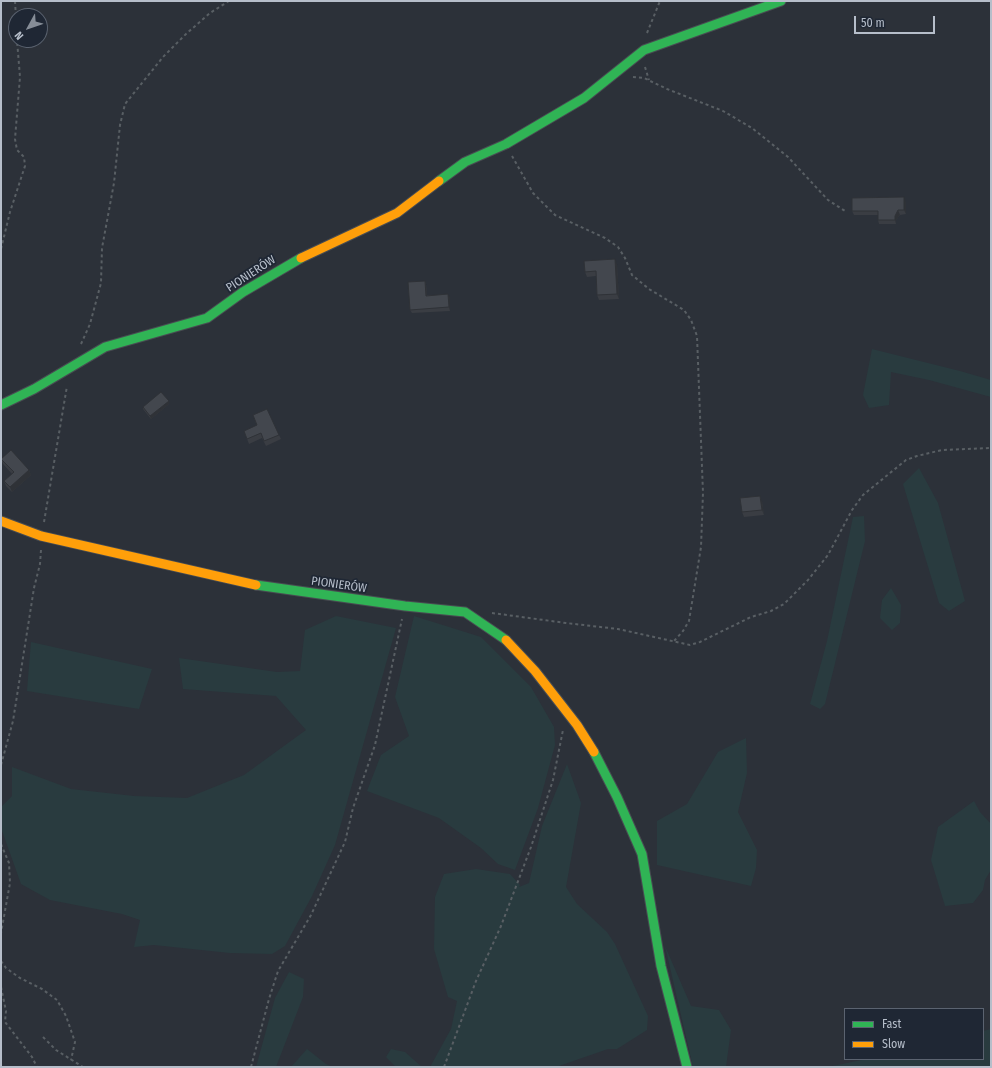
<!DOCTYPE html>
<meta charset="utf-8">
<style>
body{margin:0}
#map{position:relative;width:992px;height:1068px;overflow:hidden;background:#2c3139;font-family:"Fira Sans Condensed",sans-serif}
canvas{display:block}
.frame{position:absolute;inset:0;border:2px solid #b6beca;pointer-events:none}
.legend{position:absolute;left:844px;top:1008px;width:140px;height:52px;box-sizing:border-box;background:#1f2734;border:1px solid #5b6370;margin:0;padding:5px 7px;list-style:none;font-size:12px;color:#b6beca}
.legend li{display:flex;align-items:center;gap:8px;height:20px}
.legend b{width:20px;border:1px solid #5b6370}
.north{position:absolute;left:8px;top:8px;width:40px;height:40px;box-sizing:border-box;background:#1f2734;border:1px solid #5b6370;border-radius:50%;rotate:230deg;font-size:11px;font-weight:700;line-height:16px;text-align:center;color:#b6beca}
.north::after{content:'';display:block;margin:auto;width:14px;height:18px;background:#868d97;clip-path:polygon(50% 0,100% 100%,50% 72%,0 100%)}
.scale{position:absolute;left:854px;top:16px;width:81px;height:18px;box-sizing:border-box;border:2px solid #b6beca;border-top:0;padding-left:5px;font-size:12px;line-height:14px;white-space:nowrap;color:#b6beca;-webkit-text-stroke:3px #1f2734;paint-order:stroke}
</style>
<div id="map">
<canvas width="992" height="1068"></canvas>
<div class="frame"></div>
<ul class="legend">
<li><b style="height:5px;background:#30b455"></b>Fast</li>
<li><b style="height:5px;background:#ff9f0a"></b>Slow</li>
</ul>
<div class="north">N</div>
<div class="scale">50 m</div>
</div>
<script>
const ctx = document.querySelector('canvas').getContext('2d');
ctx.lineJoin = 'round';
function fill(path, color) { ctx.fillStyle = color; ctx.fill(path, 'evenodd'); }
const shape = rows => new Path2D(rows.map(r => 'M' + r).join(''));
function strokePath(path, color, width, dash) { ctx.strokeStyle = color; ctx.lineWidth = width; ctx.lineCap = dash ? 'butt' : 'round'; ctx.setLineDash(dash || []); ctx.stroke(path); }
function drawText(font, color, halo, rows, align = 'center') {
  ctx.font = font + ' "Fira Sans Condensed",sans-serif'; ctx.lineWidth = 3.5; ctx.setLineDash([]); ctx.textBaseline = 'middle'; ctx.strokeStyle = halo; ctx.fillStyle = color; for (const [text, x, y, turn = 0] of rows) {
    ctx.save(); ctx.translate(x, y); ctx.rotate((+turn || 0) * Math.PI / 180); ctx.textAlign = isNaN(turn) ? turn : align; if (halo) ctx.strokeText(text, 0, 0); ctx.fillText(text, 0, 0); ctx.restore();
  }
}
fill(shape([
 [872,349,960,371,991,380,991,397,929,380,891,372,889,405,869,408,863,395],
 [919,468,938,503,965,601,949,611,939,603,903,484],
 [864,516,865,541,825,704,820,709,810,704,827,641,853,517],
 [891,588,901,605,900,623,892,630,880,618,882,600],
 [336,616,396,628,335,845,312,896,285,946,272,954,230,953,154,945,134,947,140,920,122,914,50,900,21,884,1,828,1,807,12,796,12,767,71,789,134,796,187,798,244,775,306,730,276,696,183,689,179,658,277,672,300,671,305,630],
 [414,616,481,637,531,687,554,727,555,745,538,808,515,870,498,864,481,848,439,818,367,791,381,755,409,736,395,697],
 [31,642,152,669,139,709,27,691],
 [746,738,747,773,738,812,757,850,756,868,751,886,657,865,657,821,687,804,718,752],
 [567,764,581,803,566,887,577,904,607,932,615,944,648,1016,647,1030,617,1049,608,1049,556,1067,430,1067,451,1029,457,1001,448,997,434,949,435,897,444,874,476,869,510,874,520,885,519,887,529,883,542,826],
 [974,801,980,812,991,824,991,870,985,880,983,890,973,903,945,906,931,860,938,827],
 [665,946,691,1006,719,1010,731,1030,726,1067,693,1067],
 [289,972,304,979,303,997,276,1067,256,1067,275,998],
 [991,1029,991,1067,828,1067,866,1059,983,1059,983,1031],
 [307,1049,326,1064,333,1067,291,1067],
 [391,1049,405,1052,422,1067,396,1067,386,1057]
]), '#293b3f');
const fast = shape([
 [439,181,465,162,506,144,584,98,644,50,781,1],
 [1,405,34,389,105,347,207,318,243,292,301,258],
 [256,585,405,606,465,612,506,640],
 [594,752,617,797,642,854,661,966,687,1067]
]);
const slow = shape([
 [301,258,397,213,439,181],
 [1,521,41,536,256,585],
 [506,640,535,671,577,725,594,752]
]);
strokePath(fast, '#484c52', 11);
strokePath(slow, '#484c52', 11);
strokePath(shape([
 [15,1,16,18],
 [647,33,660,1],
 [645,67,649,80],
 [633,77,644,78,667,89,723,111,752,128,788,157,828,200,845,211],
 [512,156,533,193,555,215,605,238,618,247,625,258,632,275,649,289,684,310,691,320,697,336,703,493,701,547,689,621,683,631,674,641],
 [1,249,10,212,25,166,24,157,17,150,15,139,20,77,17,40],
 [81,344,90,324,101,283,102,248,114,183,120,125,125,104,163,57,186,34,210,13,229,1],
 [44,522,67,386],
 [492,613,566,623,618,629,690,645,700,642,751,617,771,611,784,604,808,580,828,555,852,510,863,495,906,460,917,456,942,450,991,448],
 [1,765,13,721,34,588,40,564,41,550],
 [1,844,9,863,10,883,1,933],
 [1,961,6,968,20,978,42,989,57,1000,66,1016,75,1042,71,1060],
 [1,987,6,1011,5,1022,32,1057,37,1067],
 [43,1037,56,1050,83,1067],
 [251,1067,269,999,278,971,311,915,345,842,353,808,375,745,402,619],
 [444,1067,476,981,501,926,531,847,553,780,563,730]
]), '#595f64', 2, [3, 3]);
strokePath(fast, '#30b455', 9);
strokePath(slow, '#ff9f0a', 9);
fill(shape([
 [906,202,906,214,900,215,896,220,896,224,879,224,878,220,878,215,854,215,852,211],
 [617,264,619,299,599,300,597,295,596,276,587,277,585,272],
 [425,281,426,284,427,295,450,297,450,311,412,313,410,310],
 [169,404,151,419,143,409,143,407],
 [253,415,279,435,281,439,266,446,262,438,249,444,244,431,257,426],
 [1,459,29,470,31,475,12,492,6,486,4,481,12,474,3,464],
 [762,501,764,515,744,517,742,512]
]), '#3a3d43');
fill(shape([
 [904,197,906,202,906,214,904,210],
 [898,210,900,215,896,220,896,224,895,220,895,216],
 [615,259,617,264,619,299,617,294],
 [425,281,426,284,427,299,426,296],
 [448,294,450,297,450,311,449,307],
 [169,401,169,404,151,419,150,416],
 [29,470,31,475,12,492,10,487],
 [760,496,762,501,764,515,762,510]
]), '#2f3237');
const building = shape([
 [904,197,904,210,898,210,895,216,895,220,878,220,878,211,852,211,852,198,904,197],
 [615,259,617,294,597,295,596,271,585,272,584,261,615,259],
 [425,281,426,296,448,294,449,307,410,310,408,282,425,281],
 [161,392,169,401,150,416,143,407,161,392],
 [267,409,279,435,264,441,261,433,247,439,244,431,257,425,253,415,267,409],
 [11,450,29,470,10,487,4,481,14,472,1,459,11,450],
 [760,496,762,510,742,512,740,498,760,496]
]);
fill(building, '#43474e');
strokePath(building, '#2f3237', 1);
drawText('12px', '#b6beca', '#1f2734', [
 ["PIONIERÓW",251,274,-33],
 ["PIONIERÓW",339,585,8]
]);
</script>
